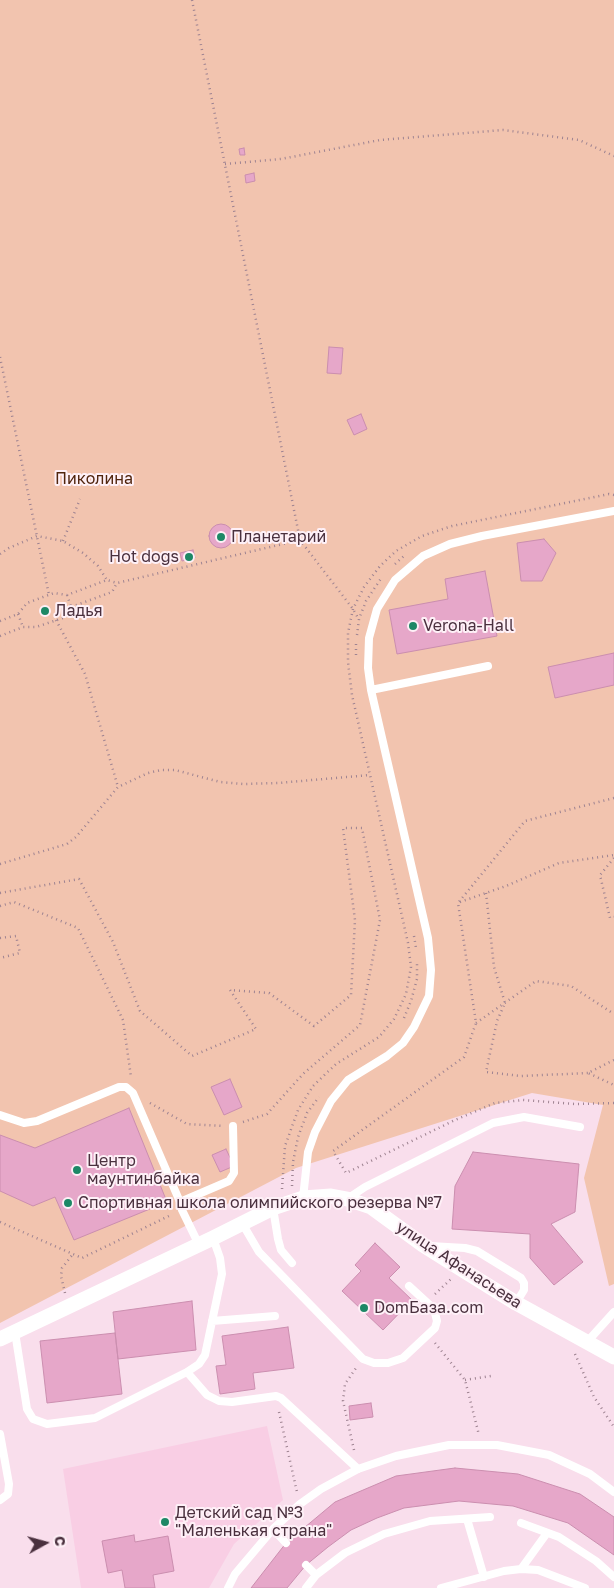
<!DOCTYPE html>
<meta charset="utf-8">
<style>
body{margin:0}
#map{position:relative;width:614px;height:1588px;overflow:hidden;background:#f9deec;font-family:"Golos Text",sans-serif}
canvas{display:block}
.north{position:absolute;left:20px;top:1518px;width:50px;height:50px;-webkit-text-stroke:4px #fef0f7;paint-order:stroke;rotate:83deg;font-size:14px;font-weight:700;line-height:20px;text-align:center;color:#4a303e}
.north::after{content:'';display:block;margin:auto;width:18px;height:22px;background:#4a303e;clip-path:polygon(50% 0,100% 100%,50% 72%,0 100%)}
</style>
<div id="map">
<canvas width="614" height="1588"></canvas>
<div class="north">С</div>
</div>
<script>
const ctx = document.querySelector('canvas').getContext('2d');
ctx.lineJoin = 'round';
function fill(path, color) { ctx.fillStyle = color; ctx.fill(path, 'evenodd'); }
const shape = rows => new Path2D(rows.map(r => 'M' + r).join(''));
function strokePath(path, color, width, dash) { ctx.strokeStyle = color; ctx.lineWidth = width; ctx.lineCap = dash ? 'butt' : 'round'; ctx.setLineDash(dash || []); ctx.stroke(path); }
function drawText(font, color, halo, rows, align = 'center') {
  ctx.font = font + ' "Golos Text",sans-serif'; ctx.lineWidth = 4; ctx.setLineDash([]); ctx.textBaseline = 'middle'; ctx.strokeStyle = halo; ctx.fillStyle = color; for (const [text, x, y, turn = 0] of rows) {
    ctx.save(); ctx.translate(x, y); ctx.rotate((+turn || 0) * Math.PI / 180); ctx.textAlign = isNaN(turn) ? turn : align; if (halo) ctx.strokeText(text, 0, 0); ctx.fillText(text, 0, 0); ctx.restore();
  }
}
fill(shape([
 [267,1426,283,1500,234,1544,209,1588,81,1588,63,1469]
]), '#f9cee4');
fill(shape([
 [0,0,614,0,614,1284,609,1286,584,1178,603,1105,532,1093,296,1168,0,1323]
]), '#f2c4af');
const building = shape([
 [244,148,245,155,240,155,239,149,244,148],
 [254,173,255,181,246,183,245,175,254,173],
 [329,347,343,348,341,374,327,373,329,347],
 [361,414,367,429,354,435,347,420,361,414],
 '209 536a12 12 0 1 1 24 0a12 12 0 1 1-24 0Z',
 [544,539,556,553,542,581,521,581,517,543,544,539],
 [193,550,195,558,182,561,180,553,193,550],
 [485,571,497,636,397,654,389,610,448,599,445,579,485,571],
 [614,653,614,685,555,698,548,667,614,653],
 [230,1079,242,1107,224,1115,211,1087,230,1079],
 [129,1108,167,1202,74,1240,55,1197,33,1206,0,1191,0,1135,35,1148,129,1108],
 [226,1149,234,1166,220,1172,212,1155,226,1149],
 [473,1152,579,1164,575,1212,551,1224,583,1262,554,1285,530,1258,530,1234,452,1229,455,1186,473,1152],
 [375,1243,400,1267,389,1278,412,1300,383,1330,342,1291,361,1271,355,1265,375,1243],
 [192,1301,196,1350,118,1359,113,1312,192,1301],
 [288,1327,294,1368,253,1373,255,1389,220,1394,216,1366,226,1365,222,1336,288,1327],
 [115,1333,122,1394,47,1403,40,1341,115,1333],
 [371,1403,373,1417,350,1420,349,1406,371,1403],
 [455,1468,518,1474,580,1494,614,1517,614,1555,568,1523,513,1506,459,1501,404,1508,377,1518,351,1530,328,1547,306,1565,287,1588,251,1588,286,1543,335,1502,396,1476,455,1468],
 [134,1535,135,1542,168,1536,174,1571,153,1575,155,1588,125,1588,122,1570,108,1573,102,1541,134,1535]
]);
fill(building, '#e6a7c9');
strokePath(building, '#cb8eaf', 1);
strokePath(shape([
 [192,0,300,540,353,609,358,618],
 [225,164,281,159,380,140,503,130,579,140,614,156],
 [0,357,49,595],
 [63,541,80,499],
 [0,554,9,548,37,536,63,541,83,553,98,566,107,580],
 [395,564,404,556],
 [67,595,71,607],
 [18,614,23,627],
 [56,620,85,674,118,787],
 [0,621,18,614,27,603,54,593,67,595,107,580,117,583,300,540],
 [357,635,359,619,366,601,382,577],
 [0,636,23,627,36,627,63,618,71,607,112,592,117,583],
 [356,655,356,640],
 [614,798,525,821,458,903,476,1023,464,1057,333,1151,346,1173,455,1120,495,1103,523,1100,575,1104,614,1103],
 [614,858,600,875,610,918,614,917],
 [0,864,67,844,76,837,118,787,148,773,161,770,175,770,220,782,243,784,278,783,370,775],
 [0,893,79,879,113,942,140,1011,192,1056,256,1029,230,990,269,993,314,1026,351,995,355,920,343,828,362,828,380,920,360,1025,303,1074,267,1114,243,1122],
 [486,893,494,967,505,1003,497,1021,486,1072,521,1076,588,1073],
 [460,902,506,886,559,863,614,855],
 [0,906,14,902,78,928,123,1020,131,1077],
 [414,936,416,948],
 [0,938,16,936,20,953,0,958],
 [404,1018,411,1001,417,979,417,961],
 [476,1023,536,981,571,986,614,1014],
 [614,1060,588,1073,614,1085],
 [150,1103,187,1124,224,1126],
 [292,1186,293,1162,298,1137,307,1113,319,1097],
 [282,1189,285,1146,298,1110,313,1086,336,1064,379,1037,394,1019,406,994,411,967,408,943,352,695,348,662,348,633,353,609,364,587,380,566,396,551,422,536,452,526,609,494,614,495],
 [0,1222,82,1258,171,1215],
 [65,1293,61,1276,62,1268,73,1254],
 [435,1294,451,1279],
 [435,1343,465,1380,479,1435],
 [575,1354,594,1397,614,1427],
 [465,1380,491,1376],
 [279,1412,297,1492],
 [354,1450,343,1401,345,1384,356,1368]
]), '#9e8391', 2.5, [1, 4]);
strokePath(shape([
 [371,690,488,666],
 [0,1115,24,1123,37,1121,119,1087,126,1087,133,1093,180,1202,182,1210,199,1245],
 [303,1198,308,1152,315,1132,331,1101,348,1080,387,1056,403,1043,414,1027,429,996,431,970,428,938,371,690,368,668,369,638,377,609,395,580,423,556,450,544,482,536,614,511],
 [347,1199,365,1187,493,1123,524,1117,580,1127],
 [180,1202,229,1181,234,1173,233,1126],
 [273,1208,278,1239,281,1250,292,1263],
 [242,1223,259,1252,363,1359,374,1363,388,1363,403,1358,435,1328,437,1321,434,1309,409,1286],
 [430,1246,465,1248,477,1251,521,1278,524,1283,524,1290,516,1303],
 [212,1321,275,1316],
 [15,1332,27,1409,33,1419,47,1424,95,1418,187,1372,199,1364,205,1355,222,1274,220,1258,213,1238],
 [587,1342,614,1312],
 [187,1372,207,1395,219,1401,232,1402,276,1396,281,1398,358,1469],
 [0,1434,9,1484,8,1494,0,1500],
 [467,1519,484,1577],
 [521,1523,559,1537,596,1561,614,1577],
 [273,1529,286,1543],
 [306,1565,316,1575],
 [521,1569,547,1533],
 [228,1588,235,1574,273,1529,300,1504,321,1489,358,1469,396,1456,449,1445,497,1445,549,1455,590,1474,614,1492],
 [306,1588,316,1575,345,1553,384,1534,430,1521,490,1517],
 [441,1588,504,1571,521,1569,538,1570,585,1588]
]), '#fff', 8);
strokePath(shape([
 [0,1339,213,1238,273,1208,303,1198,331,1196,347,1199,371,1207,423,1245,461,1269,516,1303,614,1357]
]), '#fff', 15);
for (const [x, y, r, color] of [
 [221,537,5,"#1d8866"],
 [189,557,5,"#1d8866"],
 [45,611,5,"#1d8866"],
 [413,626,5,"#1d8866"],
 [77,1170,5,"#1d8866"],
 [68,1203,5,"#1d8866"],
 [364,1308,5,"#1d8866"],
 [165,1522,5,"#1d8866"]
]) { const dot = new Path2D(); dot.arc(x, y, r, 0, 2 * Math.PI); ctx.fillStyle = color; ctx.fill(dot); strokePath(dot, '#fef0f7', 2); }
drawText('16px', '#51250d', '#fef0f7', [
 ["Пиколина",94,479]
]);
drawText('16px', '#4a303e', '#fef0f7', [
 ["Планетарий",231,537],
 ["Hot dogs",179,557,"right"],
 ["Ладья",55,611],
 ["Verona-Hall",423,626],
 ["Центр",87,1161],
 ["маунтинбайка",87,1179],
 ["Спортивная школа олимпийского резерва №7",78,1203],
 ["DomБаза.com",374,1308],
 ["Детский сад №3",175,1513],
 ["\"Маленькая страна\"",175,1531]
], 'left');
drawText('16px', '#4a303e', '#fef0f7', [
 ["улица Афанасьева",459,1265,33]
]);
</script>
